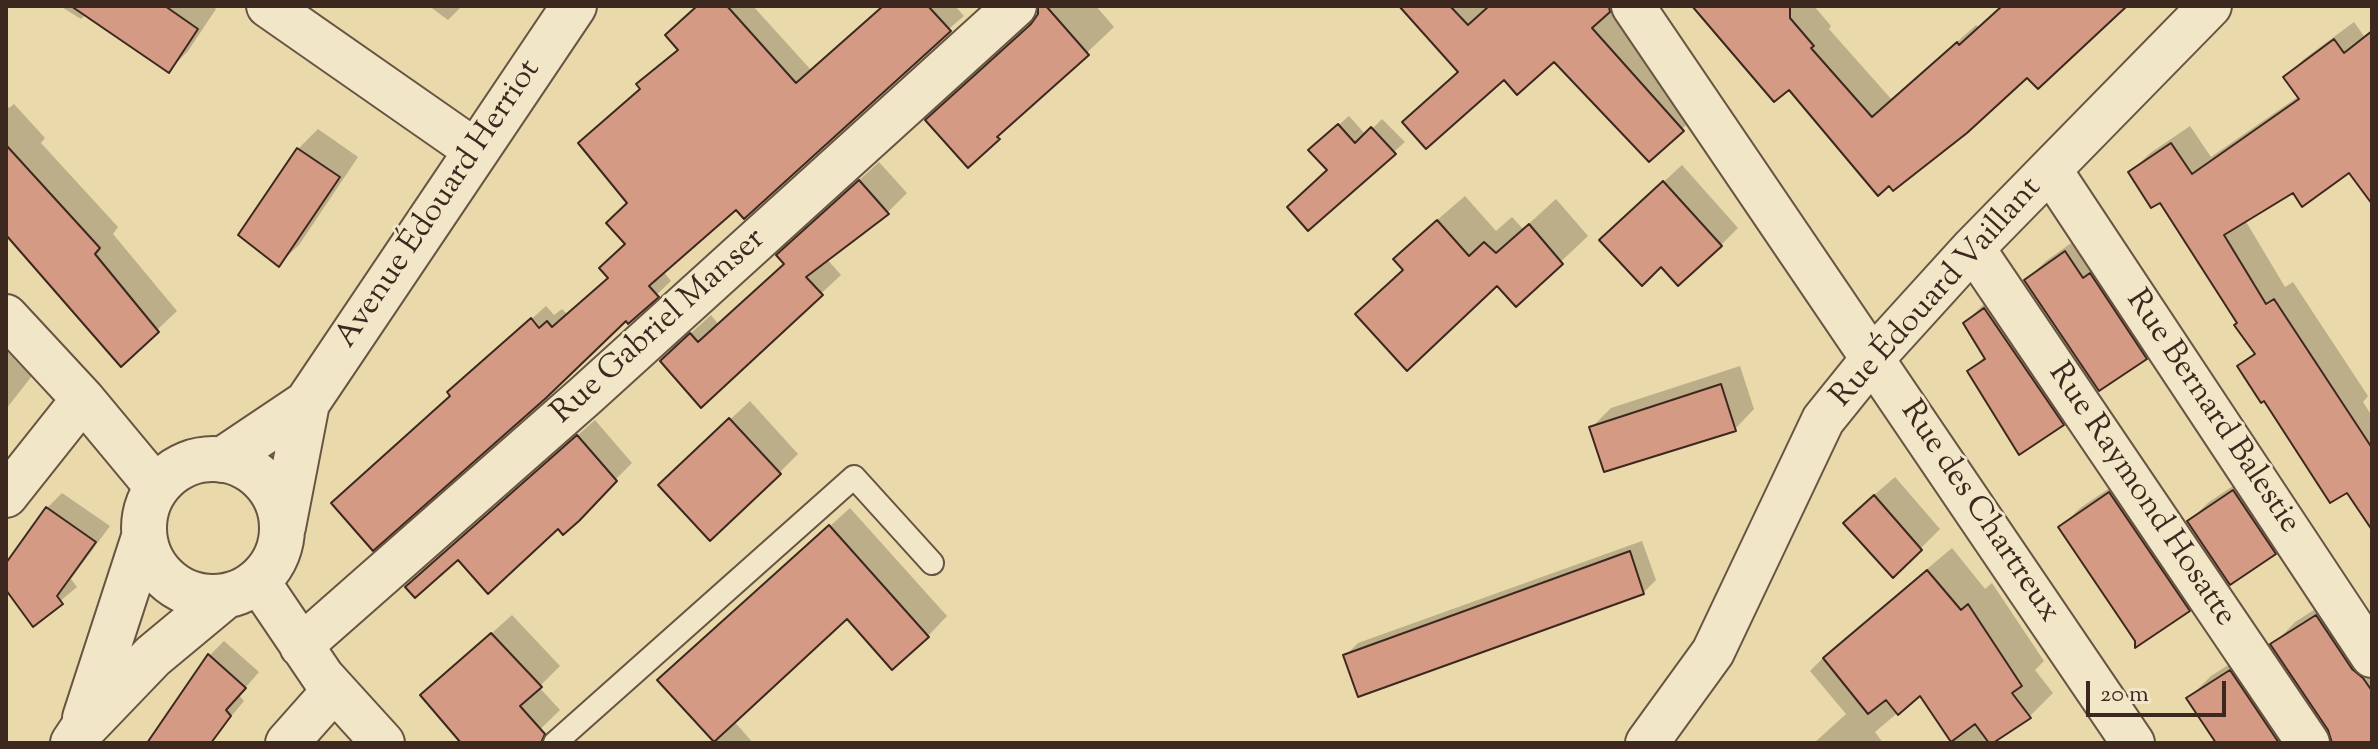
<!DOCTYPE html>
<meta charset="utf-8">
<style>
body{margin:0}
#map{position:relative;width:2378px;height:749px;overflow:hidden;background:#eadaab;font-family:"Sorts Mill Goudy",serif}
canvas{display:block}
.frame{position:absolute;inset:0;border:8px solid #3d281f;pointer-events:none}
.scale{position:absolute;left:2086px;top:681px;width:140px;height:36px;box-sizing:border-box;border:4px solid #3d281f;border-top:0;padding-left:10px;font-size:24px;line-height:28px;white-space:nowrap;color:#3d281f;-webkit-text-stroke:6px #f1e7c8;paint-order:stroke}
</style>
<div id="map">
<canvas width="2378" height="749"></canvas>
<div class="frame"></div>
<div class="scale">20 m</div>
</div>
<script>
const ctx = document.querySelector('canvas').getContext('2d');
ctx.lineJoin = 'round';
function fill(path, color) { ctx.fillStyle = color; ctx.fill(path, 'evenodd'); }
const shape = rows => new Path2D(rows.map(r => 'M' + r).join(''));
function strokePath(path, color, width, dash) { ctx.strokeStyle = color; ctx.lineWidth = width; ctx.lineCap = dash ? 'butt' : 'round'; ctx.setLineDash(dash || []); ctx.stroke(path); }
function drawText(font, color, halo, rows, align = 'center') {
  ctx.font = font + ' "Sorts Mill Goudy",serif'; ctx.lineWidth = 6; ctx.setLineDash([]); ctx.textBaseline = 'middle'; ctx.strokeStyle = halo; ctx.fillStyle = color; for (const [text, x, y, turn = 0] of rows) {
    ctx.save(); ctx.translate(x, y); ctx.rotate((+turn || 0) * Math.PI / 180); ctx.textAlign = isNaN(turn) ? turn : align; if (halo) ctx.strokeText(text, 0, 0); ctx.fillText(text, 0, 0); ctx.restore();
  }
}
fill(shape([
 [60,6,212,6,216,9,188,51,169,70,86,14,81,19],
 [429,6,462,6,448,20],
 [698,6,753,6,811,70,884,6,955,6,964,16,663,271,671,281,629,321,626,318,452,395,464,379,546,306,554,315,562,309,567,314,610,277,628,243,629,203,594,129,641,88,638,84,652,70,679,48],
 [1042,6,1096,6,1114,27,968,165,955,93,1035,20],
 [1414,6,1613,6,1610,9,1701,110,1682,129,1554,59,1504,77,1460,71],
 [1715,6,1814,6,1831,26,1829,29,1892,100,1976,25,1979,28,2003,6,2123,6,2027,76,1893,188,1789,87],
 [2354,22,2364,36,2372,30,2372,201,2350,171,2294,190,2245,220,2285,287,2293,282,2368,396,2363,402,2372,416,2372,500,2347,490,2240,367,2256,351,2239,322,2161,200,2130,173,2149,154,2190,126,2211,157,2299,96,2286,77,2304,59],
 [6,104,9,108,14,104,45,138,41,143,118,227,113,234,177,311,121,364,6,233],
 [1349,116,1366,135,1382,119,1405,142,1308,228,1329,169,1321,140],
 [318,129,358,157,299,245,279,264,298,149],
 [879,162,907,193,888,212,827,259,841,275,701,405,682,341,711,315,719,325,786,263,798,236],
 [1682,165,1738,228,1721,245,1619,223],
 [1465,196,1496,231,1512,217,1523,229,1556,199,1588,236,1516,304,1497,284,1384,288,1404,269,1422,233],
 [2085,233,2165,338,2146,358,2026,280,2046,261],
 [2003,291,2080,406,2063,424,1969,372,1985,356,1965,323,1983,305],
 [6,348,35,372,6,409],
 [1740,366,1754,409,1735,429,1591,428,1611,408],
 [750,401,798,454,779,473,680,466],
 [595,420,632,463,563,532,558,526,424,571],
 [2254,472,2294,533,2274,552,2189,521,2209,502],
 [2129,475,2208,591,2189,610,2061,527,2080,508],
 [1895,477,1940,529,1920,549,1865,503],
 [62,493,110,526,71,579,77,587,33,624,6,587,6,567,47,508],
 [850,508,947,616,928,636,847,616,734,721,753,743,713,743,716,740,660,680],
 [1642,541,1656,580,1643,593,1346,655,1358,643],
 [1952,548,1985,589,1992,583,2044,661,2035,670,2053,693,2030,716,1990,743,1954,743,1921,693,1875,732,1883,743,1814,743,1846,714,1810,671,1833,648],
 [2339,594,2372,644,2372,743,2334,743,2330,729,2273,645,2295,622],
 [512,615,560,666,539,687,560,710,526,743,463,743,423,695],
 [224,641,259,672,239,695,244,701,209,743,149,743,210,655],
 [2253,649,2323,743,2219,743,2189,698,2211,676]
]), '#0003');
const building = shape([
 [71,6,165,6,198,29,169,73,71,6],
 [697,6,727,6,796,83,883,6,928,6,951,31,744,219,736,210,649,286,659,297,628,324,626,321,546,398,373,551,331,503,450,396,447,392,531,318,539,328,547,321,552,327,608,278,599,268,625,244,606,223,627,203,578,143,640,89,636,84,678,50,665,35,697,6],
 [1038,6,1046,6,1089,55,997,137,1000,139,968,168,925,120,1031,24,1038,14,1038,6],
 [1399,6,1450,6,1468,25,1489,6,1609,6,1610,12,1592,28,1684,131,1649,162,1554,62,1517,95,1504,80,1426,149,1402,122,1458,72,1399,6],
 [1692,6,1790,6,1790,18,1814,46,1811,48,1872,117,1957,42,1959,45,2002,6,2127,6,2038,89,2027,78,1967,133,1893,191,1889,186,1878,196,1789,90,1774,102,1692,6],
 [2372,31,2372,204,2349,173,2302,207,2293,193,2224,235,2266,304,2274,299,2372,448,2372,530,2347,493,2330,503,2264,401,2261,403,2237,366,2255,354,2234,325,2237,323,2160,203,2151,208,2128,172,2171,143,2192,174,2299,99,2283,77,2334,39,2344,53,2372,31],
 [1338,124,1355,143,1371,127,1396,154,1308,231,1287,207,1327,170,1308,150,1338,124],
 [6,145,100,248,95,254,159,332,121,367,6,235,6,145],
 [297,148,340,177,279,267,238,235,297,148],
 [859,180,889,214,806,277,823,295,701,408,660,361,690,333,698,342,784,264,776,255,859,180],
 [1663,181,1722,246,1678,286,1661,267,1642,286,1599,240,1663,181],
 [1437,220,1469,256,1484,242,1496,253,1529,224,1563,264,1516,307,1497,286,1407,371,1355,314,1403,270,1393,259,1437,220],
 [2065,251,2083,278,2090,273,2147,359,2099,391,2024,280,2065,251],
 [1984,308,2064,425,2019,455,1967,371,1985,359,1963,323,1984,308],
 [1721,384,1736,431,1604,472,1589,427,1721,384],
 [729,418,781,474,710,541,658,485,729,418],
 [577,435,617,481,579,521,563,535,558,529,488,594,458,560,415,598,405,587,577,435],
 [2233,490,2276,554,2230,585,2187,521,2233,490],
 [2109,492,2190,611,2135,648,2135,641,2058,527,2109,492],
 [1874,495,1922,550,1893,578,1843,523,1874,495],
 [46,507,96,542,57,596,63,604,33,627,6,590,6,563,46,507],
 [829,525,929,637,892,670,847,619,714,742,657,680,829,525],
 [1630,551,1644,594,1358,697,1343,655,1630,551],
 [1927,570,1961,610,1968,604,2022,686,2012,693,2031,718,1993,743,1989,743,1975,724,1951,742,1920,696,1898,715,1886,700,1868,714,1823,658,1927,570],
 [2316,615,2352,669,2363,678,2372,691,2372,743,2332,743,2328,730,2270,644,2316,615],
 [491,633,542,687,520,706,545,734,541,743,461,743,420,695,491,633],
 [208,654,246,688,226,710,231,716,211,743,147,743,208,654],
 [2230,670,2279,743,2216,743,2186,698,2230,670]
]);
fill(building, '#d49a83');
strokePath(building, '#3d281f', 2);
const service = shape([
 [555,743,854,477,932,563]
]);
const minor = shape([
 [268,6,476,151],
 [1633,6,2133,743],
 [2051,171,2372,656],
 [1973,248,2308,743],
 [6,316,83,399,157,488],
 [6,496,83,399],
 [258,581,323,677,383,743],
 [301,646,585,396,1015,6],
 [287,743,334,690],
 [1647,743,1713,652,1823,420,1873,358,1973,248,2210,6]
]);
const tertiary = shape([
 '144 528a69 69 0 1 1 138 0a69 69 0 1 1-138 0Z',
 [222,460,307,403,574,6],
 [283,527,307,403],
 [85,718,144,537],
 [73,743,81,731,153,656,224,597]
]);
strokePath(service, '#685442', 26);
strokePath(minor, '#685442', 46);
strokePath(tertiary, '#685442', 48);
strokePath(service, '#f1e7c8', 22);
strokePath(minor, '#f1e7c8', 42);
strokePath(tertiary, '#f1e7c8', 44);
drawText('32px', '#3d281f', '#f1e7c8', [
 ["Avenue Édouard Herriot",440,205,-56],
 ["Rue Édouard Vaillant",1938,294,-48],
 ["Rue Gabriel Manser",660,328,-42],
 ["Rue Bernard Balestie",2211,413,56],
 ["Rue Raymond Hosatte",2140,496,56],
 ["Rue des Chartreux",1978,513,56]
]);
</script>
